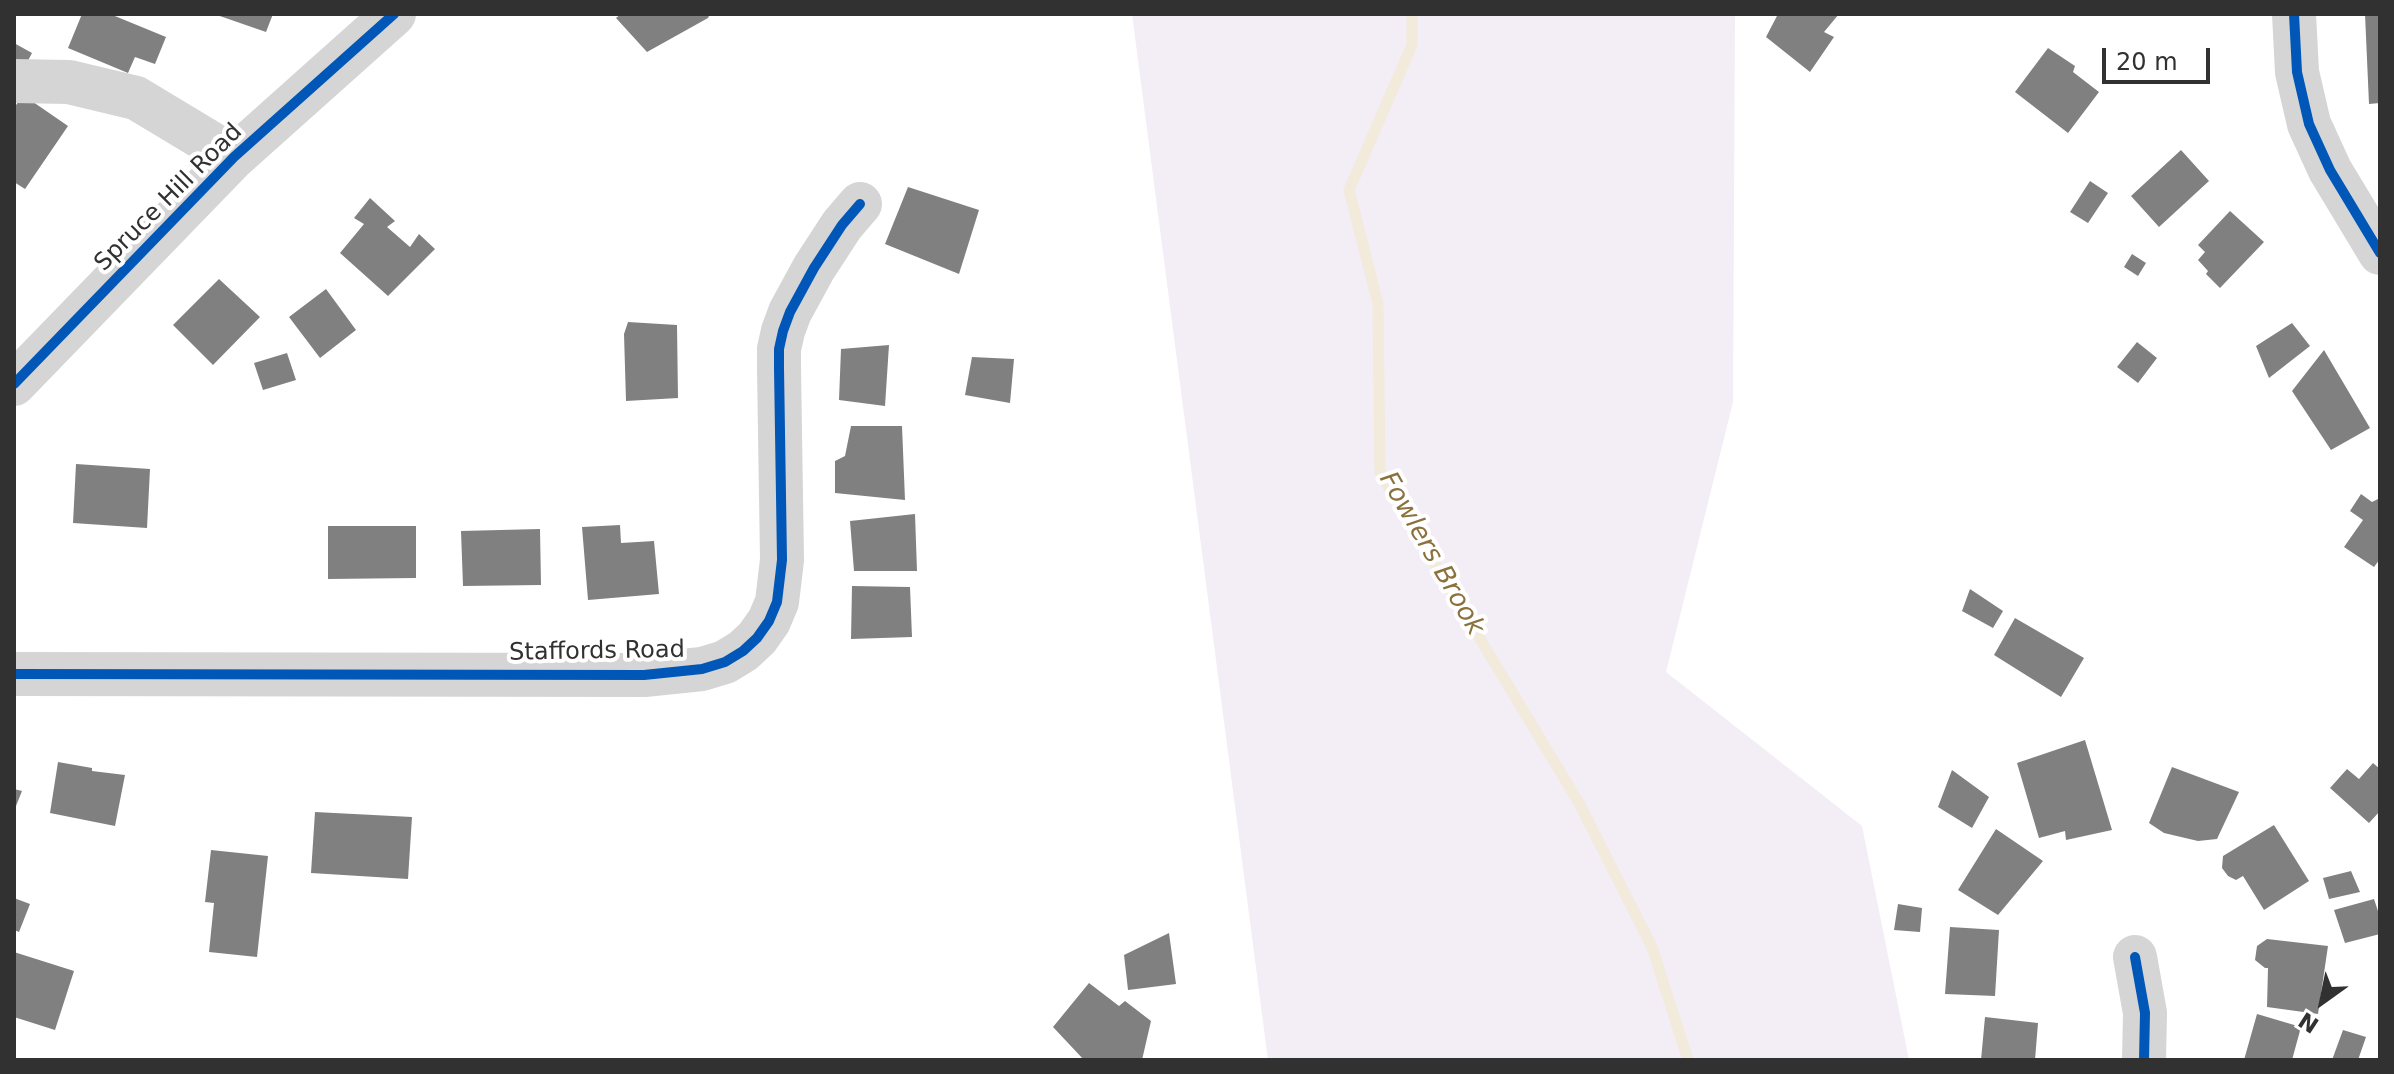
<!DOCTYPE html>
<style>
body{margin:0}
#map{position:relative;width:2394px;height:1074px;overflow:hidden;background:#fff;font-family:"DejaVu Sans",sans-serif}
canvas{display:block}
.frame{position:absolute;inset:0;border:16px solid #313131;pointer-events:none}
.north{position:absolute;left:2282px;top:962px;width:80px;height:80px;-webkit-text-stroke:6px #fff;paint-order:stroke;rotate:213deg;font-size:22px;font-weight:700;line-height:32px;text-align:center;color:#313131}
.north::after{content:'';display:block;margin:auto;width:28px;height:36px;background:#313131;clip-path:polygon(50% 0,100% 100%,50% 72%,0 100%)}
.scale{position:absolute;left:2102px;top:48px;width:108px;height:36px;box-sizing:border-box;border:4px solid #313131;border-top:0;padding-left:10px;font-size:24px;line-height:28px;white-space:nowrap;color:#313131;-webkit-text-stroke:6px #fff;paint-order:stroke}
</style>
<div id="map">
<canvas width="2394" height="1074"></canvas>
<div class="frame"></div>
<div class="north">N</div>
<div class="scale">20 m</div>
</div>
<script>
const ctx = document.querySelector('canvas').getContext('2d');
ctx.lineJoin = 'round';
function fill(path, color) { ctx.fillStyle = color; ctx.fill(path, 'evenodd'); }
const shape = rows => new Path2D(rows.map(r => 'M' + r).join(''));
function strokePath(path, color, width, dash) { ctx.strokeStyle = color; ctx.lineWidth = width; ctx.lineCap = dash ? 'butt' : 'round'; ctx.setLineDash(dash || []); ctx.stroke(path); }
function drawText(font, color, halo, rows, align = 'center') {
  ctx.font = font + ' "DejaVu Sans",sans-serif'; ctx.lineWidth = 8; ctx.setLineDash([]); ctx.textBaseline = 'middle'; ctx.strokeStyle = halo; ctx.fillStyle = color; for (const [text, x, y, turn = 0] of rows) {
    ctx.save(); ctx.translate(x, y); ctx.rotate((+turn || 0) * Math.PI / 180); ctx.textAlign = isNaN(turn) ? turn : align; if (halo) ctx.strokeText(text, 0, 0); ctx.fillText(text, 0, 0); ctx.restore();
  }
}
fill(shape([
 [1132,14,1735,14,1733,402,1666,672,1862,826,1909,1060,1268,1060]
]), '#f3edf5');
strokePath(shape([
 [1412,14,1412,45,1349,190,1378,304,1380,473,1579,803,1652,947,1688,1060]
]), '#f2eadb', 11);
fill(shape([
 [82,14,110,14,166,37,155,64,135,57,128,73,68,48],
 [214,14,273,14,266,32],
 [621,14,710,14,708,18,647,52,616,18],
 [1778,14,1839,14,1824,32,1834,37,1810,72,1766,37],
 [2365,14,2380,14,2380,103,2369,104],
 [14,43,32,53,21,74,14,70],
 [2048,48,2075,66,2073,72,2099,92,2068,133,2015,92],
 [23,95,68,126,25,189,14,182,14,108],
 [2181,150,2209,181,2159,227,2131,196],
 [2090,181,2108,193,2088,223,2070,212],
 [908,187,979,210,959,274,885,244],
 [370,198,395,221,387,227,410,247,419,234,435,249,388,296,340,253,364,224,354,218],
 [2230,211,2264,242,2220,288,2206,274,2208,271,2198,260,2205,252,2198,245],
 [2132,254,2146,263,2138,276,2124,267],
 [219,279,260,317,213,365,173,325],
 [326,289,356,330,320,358,289,317],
 [628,322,677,325,678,398,626,401,624,334],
 [2292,323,2310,346,2269,378,2256,346],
 [2137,342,2157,358,2138,383,2117,367],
 [889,345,885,406,839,400,841,349],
 [2324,350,2370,428,2331,450,2292,391],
 [287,353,296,380,263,390,254,363],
 [972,357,1014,359,1010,403,965,395],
 [851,426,902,426,905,500,835,493,835,461,845,456],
 [76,464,150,469,147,528,73,523],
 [2361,494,2372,502,2380,498,2380,559,2374,567,2344,547,2363,520,2350,511],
 [915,514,917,571,854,571,850,521],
 [620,525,621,543,654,541,659,594,588,600,582,527],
 [328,526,416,526,416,578,328,579],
 [540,529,541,585,463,586,461,531],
 [852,586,910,587,912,637,851,639],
 [1970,589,2003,611,1993,628,1962,611],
 [2015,618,2084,658,2061,697,1994,655],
 [2085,740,2112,830,2066,840,2065,831,2039,838,2017,763],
 [58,762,92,768,92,771,125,775,115,826,50,813],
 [2373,763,2380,769,2380,811,2369,823,2330,788,2347,769,2359,779],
 [2172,767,2239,792,2217,839,2198,841,2164,833,2149,823],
 [1952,770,1989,797,1972,828,1938,807],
 [14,789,22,791,14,811],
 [315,812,412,817,408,879,311,873],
 [2274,825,2309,881,2264,910,2243,876,2236,880,2228,876,2222,868,2223,856],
 [1996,829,2043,861,1998,915,1958,890],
 [211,850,268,856,257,957,209,952,214,903,205,902],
 [2351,871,2360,892,2329,899,2323,878],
 [14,898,30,904,19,932,14,930],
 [2374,899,2380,917,2380,934,2345,943,2334,910],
 [1898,904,1922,908,1920,932,1894,930],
 [1950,927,1999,930,1995,996,1945,994],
 [1169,933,1176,984,1128,990,1124,955],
 [2267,939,2328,946,2318,1014,2267,1007,2268,968,2265,968,2255,960,2257,946],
 [14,952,74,971,55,1030,14,1017],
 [1089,983,1119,1006,1125,1001,1151,1021,1142,1060,1084,1060,1053,1027],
 [2257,1014,2301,1027,2292,1060,2244,1060],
 [1985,1017,2038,1023,2035,1060,1981,1060],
 [2343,1030,2366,1037,2358,1060,2332,1060]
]), '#808080');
strokePath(shape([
 [2294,14,2297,72,2309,124,2330,170,2380,253],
 [14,81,69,82,136,98,234,157],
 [14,384,234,157,394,14],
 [14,674,644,675,702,669,725,662,743,651,757,638,769,621,777,602,782,560,779,368,779,349,783,331,790,312,814,268,842,225,860,204],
 [2135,957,2145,1013,2144,1060]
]), '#d5d5d5', 44);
strokePath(shape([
 [2294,14,2297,72,2309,124,2330,170,2380,253],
 [14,384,234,157,394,14],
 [14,674,644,675,702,669,725,662,743,651,757,638,769,621,777,602,782,560,779,368,779,349,783,331,790,312,814,268,842,225,860,204],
 [2135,957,2145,1013,2144,1060]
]), '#0057b8', 10);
drawText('24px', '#313131', '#fff', [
 ["Spruce Hill Road",169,198,-45],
 ["Staffords Road",597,652,-1]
]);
drawText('italic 26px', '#8c713d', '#fff', [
 ["Fowlers Brook",1431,554,60]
]);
</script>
